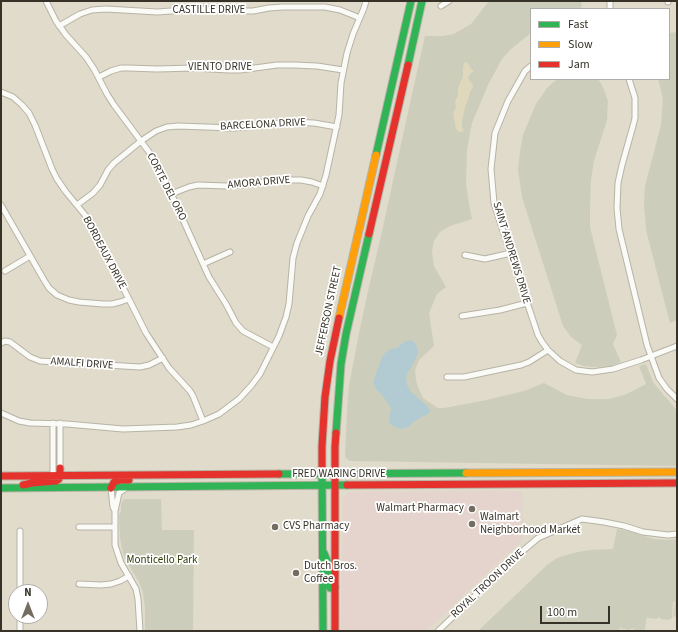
<!DOCTYPE html>
<style>
body{margin:0}
#map{position:relative;width:678px;height:632px;overflow:hidden;background:#e0dbca;font-family:"Source Sans 3",sans-serif}
canvas{display:block}
.frame{position:absolute;inset:0;border:2px solid #363227;pointer-events:none}
.legend{position:absolute;left:530px;top:8px;width:140px;height:72px;box-sizing:border-box;background:#fff;border:1px solid #afada9;margin:0;padding:5px 7px;list-style:none;font-size:12px;color:#363227}
.legend li{display:flex;align-items:center;gap:8px;height:20px}
.legend b{width:20px;border:1px solid #afada9}
.north{position:absolute;left:8px;top:584px;width:40px;height:40px;box-sizing:border-box;background:#fff;border:1px solid #afada9;border-radius:50%;rotate:0deg;font-size:11px;font-weight:700;line-height:16px;text-align:center;color:#363227}
.north::after{content:'';display:block;margin:auto;width:14px;height:18px;background:#726d60;clip-path:polygon(50% 0,100% 100%,50% 72%,0 100%)}
.scale{position:absolute;left:540px;top:606px;width:70px;height:18px;box-sizing:border-box;border:2px solid #363227;border-top:0;padding-left:5px;font-size:12px;line-height:14px;white-space:nowrap;color:#363227;-webkit-text-stroke:3px #fff;paint-order:stroke}
</style>
<div id="map">
<canvas width="678" height="632"></canvas>
<div class="frame"></div>
<ul class="legend">
<li><b style="height:5px;background:#30b455"></b>Fast</li>
<li><b style="height:5px;background:#ff9f0a"></b>Slow</li>
<li><b style="height:5px;background:#e5322d"></b>Jam</li>
</ul>
<div class="north">N</div>
<div class="scale">100 m</div>
</div>
<script>
const ctx = document.querySelector('canvas').getContext('2d');
ctx.lineJoin = 'round';
function fill(path, color) { ctx.fillStyle = color; ctx.fill(path, 'evenodd'); }
const shape = rows => new Path2D(rows.map(r => 'M' + r).join(''));
function strokePath(path, color, width, dash) { ctx.strokeStyle = color; ctx.lineWidth = width; ctx.lineCap = dash ? 'butt' : 'round'; ctx.setLineDash(dash || []); ctx.stroke(path); }
function drawText(font, color, halo, rows, align = 'center') {
  ctx.font = font + ' "Source Sans 3",sans-serif'; ctx.lineWidth = 3.5; ctx.setLineDash([]); ctx.textBaseline = 'middle'; ctx.strokeStyle = halo; ctx.fillStyle = color; for (const [text, x, y, turn = 0] of rows) {
    ctx.save(); ctx.translate(x, y); ctx.rotate((+turn || 0) * Math.PI / 180); ctx.textAlign = isNaN(turn) ? turn : align; if (halo) ctx.strokeText(text, 0, 0); ctx.fillText(text, 0, 0); ctx.restore();
  }
}
fill(shape([
 [522,491,523,539,426,631,341,631,342,555,343,540,343,498,349,492]
]), '#e5d4cd');
fill(shape([
 [489,1,582,1,581,8,579,9,531,9,531,33,511,49,502,59,488,85,472,123,467,150,466,183,469,204,472,219,450,226,440,232,434,241,432,252,434,266,446,287,437,294,429,313,434,346,419,360,415,370,416,380,418,387,423,398,438,408,444,408,482,401,524,391,544,383,567,395,587,399,609,399,627,394,646,384,639,366,646,364,653,382,661,392,670,402,677,411,677,466,350,461,345,457,347,412,349,386,358,338,368,291,381,236,412,94,425,36,442,36,454,34,471,24],
 [677,32,677,320,670,323,666,308,646,230,644,204,645,186,661,125,662,111,663,99,660,86,658,79,669,79,669,33],
 [557,79,598,79,602,85,608,101,607,120,594,161,591,180,590,206,590,227,617,335,613,344,621,362,611,366,600,367,592,367,584,366,575,363,582,345,571,337,563,326,522,197,518,170,520,151,523,135,536,104,547,88],
 [124,499,161,499,162,530,194,530,193,631,145,631,145,609,143,592,139,582,128,564,124,556,122,549,120,538,119,516,121,511,121,503],
 [617,529,629,531,654,539,665,540,677,539,677,614,673,618,675,602,673,602,672,618,669,620,661,619,659,617,656,619,648,618,647,617,645,629,643,631,634,630,632,628,630,630,622,629,620,627,619,631,478,631,547,565,557,558,573,553,589,550,613,549]
]), '#cccebb');
fill(shape([
 [465,62,468,63,470,68,474,71,473,72,470,74,468,78,469,80,473,85,473,87,470,92,468,99,465,107,462,121,462,127,464,131,461,132,459,132,456,129,453,114,456,107,455,101,458,96,458,88,463,76,463,67,464,64]
]), '#e0d8bc');
fill(shape([
 [411,340,415,343,417,347,418,351,416,358,406,376,407,385,411,392,429,408,430,411,429,413,413,422,409,427,400,429,393,426,391,424,389,421,391,409,390,406,382,395,376,389,373,382,382,357,384,354,390,349,397,348,404,342]
]), '#b2cad2');
const street = shape([
 [46,1,56,21,66,35,86,57,94,69,107,94,114,105,152,156,165,180,209,277,226,304,236,323,243,331,273,347],
 [610,1,610,9],
 [668,2,668,1],
 [441,6,449,1],
 [59,26,80,14,92,10,106,9,157,12,201,9,235,11,253,11,269,8,283,7,325,7,340,10,360,18],
 [531,66,525,71,508,101,495,133,491,169,494,203,503,231,538,335,542,342,548,350,560,361,576,370,592,372,613,369,641,360,677,346],
 [99,77,111,71,121,68,128,68,157,69,193,68,229,70,240,70,277,65,294,65,317,66,343,70],
 [629,79,635,98,635,118,633,126,622,165,618,183,617,208,619,229,647,345,659,378,667,389,677,399],
 [1,92,13,97,22,105,29,113,35,125,52,169,57,179,66,192,85,215,91,224,146,333,169,368,190,391,193,396,203,421],
 [171,194,189,187,198,185,227,186,243,185,281,180,301,180,312,182,323,186],
 [1,205,44,280,49,288,57,295,69,300,79,302,103,304,112,304,120,302,129,299],
 [77,205,93,193,100,185,108,170,114,163,141,141,156,131,167,127,178,126,234,128,290,122,314,123,337,127],
 [465,255,485,259,511,253],
 [203,264,230,252],
 [5,271,30,256],
 [462,316,500,310,527,303],
 [1,343,5,341,10,342,30,357,40,361,140,367,149,365,163,358],
 [447,377,464,377,521,365,529,362,548,350],
 [1,413,19,421,30,423,67,424,123,429,177,427,191,425,203,421,219,414,239,399,251,386,260,374,279,336,286,317,289,304,293,258,297,243,308,216,320,194,326,175,339,115,341,83,347,53,353,34,364,8,366,1],
 [60,423,60,468],
 [53,476,53,423],
 [111,488,113,507,115,511],
 [126,488,119,493,115,511,115,545,121,563,136,589,138,599,140,631],
 [79,527,115,527],
 [20,531,20,592],
 [79,584,101,585,111,584,120,581,129,576],
 [20,616,20,631],
 [438,631,518,555,538,538,582,519,604,522,624,526,643,532,668,535,677,534]
]);
const fast = shape([
 [408,65,422,1],
 [376,155,411,1],
 [336,433,341,364,346,334,369,234],
 [322,469,323,631],
 [279,474,466,473],
 [1,488,347,485],
 [324,553,328,563,329,586,330,588,335,587]
]);
const slow = shape([
 [339,318,376,155],
 [466,473,677,472]
]);
const jam = shape([
 [369,234,408,65],
 [322,469,322,446,325,397,330,361,339,318],
 [1,476,279,474],
 [23,485,32,483,56,481,59,479,60,476,60,468],
 [347,485,677,483],
 [111,488,114,482,120,480,129,480],
 [335,631,335,447,336,433]
]);
strokePath(street, '#b7b3a6', 7);
strokePath(fast, '#b7b3a6', 9);
strokePath(slow, '#b7b3a6', 9);
strokePath(jam, '#b7b3a6', 9);
strokePath(street, '#fafaf7', 5);
strokePath(fast, '#30b455', 7);
strokePath(slow, '#ff9f0a', 7);
strokePath(jam, '#e5322d', 7);
for (const [x, y, r, color] of [
 [472,509,4,"#726d60"],
 [472,524,4,"#726d60"],
 [275,527,4,"#726d60"],
 [296,573,4,"#726d60"]
]) { const dot = new Path2D(); dot.arc(x, y, r, 0, 2 * Math.PI); ctx.fillStyle = color; ctx.fill(dot); strokePath(dot, '#fff', 1.5); }
drawText('11px', '#363227', '#fff', [
 ["CASTILLE DRIVE",209,11],
 ["VIENTO DRIVE",220,68],
 ["BARCELONA DRIVE",263,125,-3],
 ["AMORA DRIVE",259,183,-5],
 ["CORTE DEL ORO",166,187,63],
 ["BORDEAUX DRIVE",104,253,62],
 ["SAINT ANDREWS DRIVE",511,253,73],
 ["JEFFERSON STREET",329,311,-78],
 ["AMALFI DRIVE",82,364,4],
 ["FRED WARING DRIVE",339,475],
 ["ROYAL TROON DRIVE",488,584,-43]
]);
drawText('11px', '#363227', '#fff', [
 ["Walmart Pharmacy",464,509,"right"],
 ["Walmart",480,518],
 ["Neighborhood Market",480,531],
 ["CVS Pharmacy",283,527],
 ["Dutch Bros.",304,567],
 ["Coffee",304,580]
], 'left');
drawText('11px', '#2f3d09', '#fff', [
 ["Monticello Park",162,561]
]);
</script>
